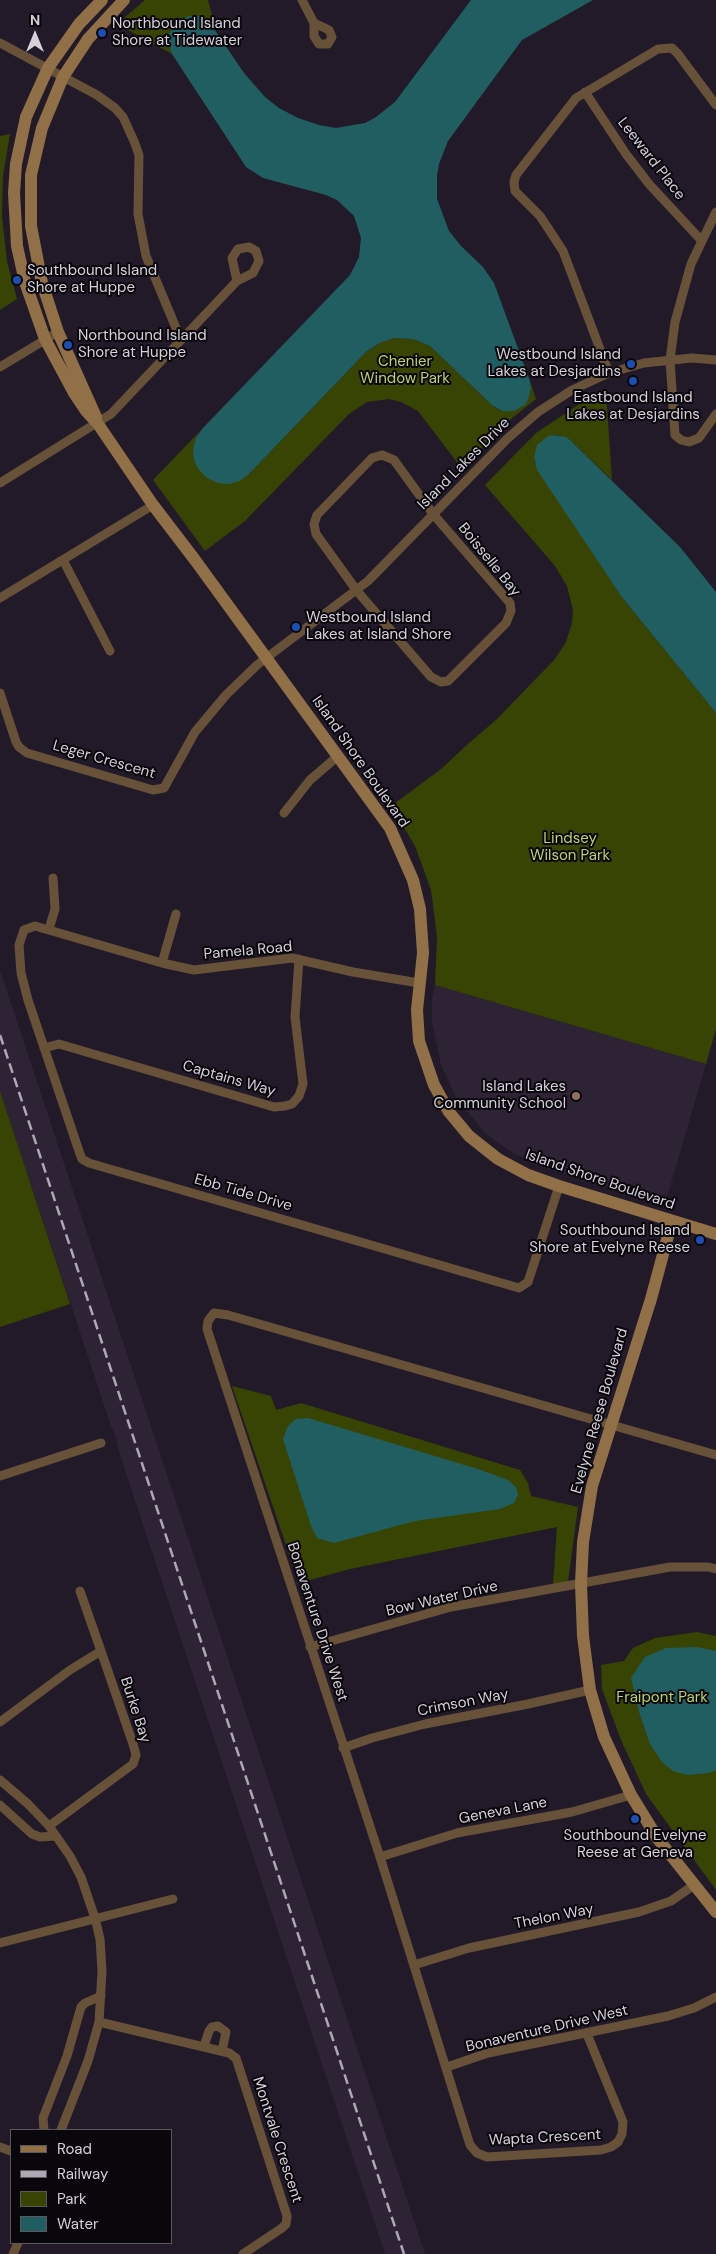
<!DOCTYPE html>
<style>
body{margin:0}
#map{position:relative;width:716px;height:2254px;overflow:hidden;background:#221a28;font-family:"DM Sans",sans-serif}
canvas{display:block}
.legend{position:absolute;left:10px;top:2129px;width:162px;height:115px;box-sizing:border-box;background:#09060c;border:1px solid #5b575e;margin:0;padding:6px 9px;list-style:none;font-size:15px;color:#d5d0da}
.legend li{display:flex;align-items:center;gap:10px;height:25px}
.legend b{width:25px;border:1px solid #5b575e}
.north{position:absolute;left:10px;top:10px;width:50px;height:50px;-webkit-text-stroke:4px #09060c;paint-order:stroke;rotate:0deg;font-size:14px;font-weight:700;line-height:20px;text-align:center;color:#d5d0da}
.north::after{content:'';display:block;margin:auto;width:18px;height:22px;background:#d5d0da;clip-path:polygon(50% 0,100% 100%,50% 72%,0 100%)}
</style>
<div id="map">
<canvas width="716" height="2254"></canvas>
<ul class="legend">
<li><b style="height:6px;background:#916f47"></b>Road</li>
<li><b style="height:6px;background:#ada8b3"></b>Railway</li>
<li><b style="height:14px;background:#384403"></b>Park</li>
<li><b style="height:14px;background:#215e62"></b>Water</li>
</ul>
<div class="north">N</div>
</div>
<script>
const ctx = document.querySelector('canvas').getContext('2d');
ctx.lineJoin = 'round';
function fill(path, color) { ctx.fillStyle = color; ctx.fill(path, 'evenodd'); }
const shape = rows => new Path2D(rows.map(r => 'M' + r).join(''));
function strokePath(path, color, width, dash) { ctx.strokeStyle = color; ctx.lineWidth = width; ctx.lineCap = dash ? 'butt' : 'round'; ctx.setLineDash(dash || []); ctx.stroke(path); }
function drawText(font, color, halo, rows, align = 'center') {
  ctx.font = font + ' "DM Sans",sans-serif'; ctx.lineWidth = 4; ctx.setLineDash([]); ctx.textBaseline = 'middle'; ctx.strokeStyle = halo; ctx.fillStyle = color; for (const [text, x, y, turn = 0] of rows) {
    ctx.save(); ctx.translate(x, y); ctx.rotate((+turn || 0) * Math.PI / 180); ctx.textAlign = isNaN(turn) ? turn : align; if (halo) ctx.strokeText(text, 0, 0); ctx.fillText(text, 0, 0); ctx.restore();
  }
}
fill(shape([
 [0,970,425,2254,385,2254,119,1452,116,1437,111,1426,0,1091],
 [435,985,706,1064,665,1204,536,1165,510,1151,486,1134,457,1099,441,1065,432,1021,432,1000]
]), '#2d2335');
fill(shape([
 [145,0,208,0,215,27,208,20,169,45,172,54,117,24],
 [10,134,3,176,2,217,7,261,17,299,0,310,0,136],
 [394,338,413,339,430,346,493,406,501,411,531,388,530,381,536,399,506,423,462,469,418,411,401,402,389,399,367,402,349,414,245,521,205,551,153,480,202,429,196,438,249,474,367,351,380,343],
 [606,392,612,480,571,441,560,436,553,435,534,458,535,464,621,596,716,713,716,1029,706,1064,435,985,437,937,431,890,415,846,391,806,441,769,469,743,497,719,555,659,566,642,572,623,573,610,567,586,555,566,485,485,536,433,581,403],
 [0,1091,70,1304,0,1327],
 [232,1386,271,1396,276,1410,301,1403,520,1470,528,1483,531,1496,578,1507,568,1582,553,1585,557,1527,350,1569,299,1583],
 [697,1632,716,1636,716,1890,646,1794,621,1740,602,1689,601,1665,624,1661,633,1648,655,1638]
]), '#384403');
fill(shape([
 [471,0,593,0,522,40,448,141,439,164,437,176,437,199,449,231,461,246,483,267,494,283,530,381,531,388,528,400,525,405,514,411,502,411,493,406,430,346,413,339,394,338,380,343,367,351,249,474,240,481,229,484,218,483,207,478,199,470,194,460,193,449,196,438,202,429,350,275,359,257,361,238,354,216,337,200,326,195,263,178,246,167,172,54,169,45,169,35,173,26,180,20,189,16,199,16,208,20,244,73,265,97,279,108,298,118,319,125,336,128,365,123,376,117,395,102],
 [553,435,566,437,571,441,680,547,716,592,716,713,621,596,537,470,534,458,537,445,547,437],
 [308,1418,478,1469,508,1480,516,1487,518,1495,514,1503,500,1509,415,1521,334,1543,317,1538,311,1526,283,1439,288,1426,296,1419],
 [697,1647,716,1651,716,1770,709,1773,687,1775,673,1771,662,1762,650,1744,640,1715,631,1678,645,1657,666,1648]
]), '#215e62');
strokePath(shape([
 [302,0,314,23,314,36,319,44,328,44,332,37,329,30,314,23],
 [0,43,97,95,115,108,123,117,134,141,139,155,138,214,146,256,181,340],
 [585,92,626,154,649,184,701,240],
 [716,212,691,264,675,322,670,360,675,435,681,440,689,442,699,438,716,414],
 [0,367,58,332],
 [609,373,563,251,540,216,515,191,514,182,516,175,576,98,658,49,672,48,678,54,716,105],
 [382,455,394,460,433,514,510,603,511,611,506,623,448,681,441,682,431,677,357,591,316,534,314,524,317,515,372,458,382,455],
 [0,483,111,414,237,281,253,273,259,261,256,251,249,247,238,249,232,258,237,281],
 [63,560,110,651],
 [0,598,153,505],
 [0,693,16,742,19,747,27,753,153,790,164,788,195,732,226,695,257,665,368,581,508,438,538,412,572,390,609,373,644,363,692,358,716,360],
 [284,813,310,780,338,756],
 [49,929,55,909,53,878],
 [162,963,176,914],
 [419,983,353,972,292,958,194,970,162,963,35,926,24,930,19,945,21,973,28,1000,80,1154,82,1159,89,1163,519,1288,528,1282,559,1186],
 [44,1048,59,1044,274,1107,285,1106,292,1104,299,1096,303,1084,295,1017,299,959],
 [0,1476,101,1443],
 [80,1591,101,1651],
 [310,1647,451,1607,670,1567,708,1567,716,1569],
 [0,1722,70,1670,101,1651,133,1744,136,1755,133,1764,49,1826],
 [343,1748,372,1738,425,1724,528,1704,590,1690],
 [0,1780,28,1804,49,1826,70,1856,81,1877,95,1918,100,1939,102,1971,99,2022,88,2061,61,2130],
 [0,1805,32,1834,40,1837,56,1836],
 [380,1857,457,1833,572,1812,631,1795],
 [0,1943,173,1899],
 [414,1965,469,1948,639,1912,671,1901,694,1885],
 [99,2022,229,2053,236,2058,287,2216,286,2224,282,2228,243,2254],
 [587,2034,623,2122,622,2134,618,2142,611,2147,601,2150,487,2157,477,2153,470,2145,380,1857,207,1329,208,1321,214,1313,228,1315,716,1455],
 [204,2046,209,2031,212,2027,218,2026,226,2032,222,2051],
 [447,2067,488,2053,668,2016,694,2008,716,1997],
 [44,2130,43,2118,67,2056,81,2007,85,2003,101,1996],
 [0,2147,11,2151],
 [13,2254,18,2243]
]), '#675239', 9);
strokePath(shape([
 [102,0,79,24,48,68,26,117,16,164,14,193,17,246,25,282,45,339,74,393,86,411,98,424,153,505,195,560,390,828,413,880,420,909,423,953,417,1010,419,1041,434,1085,449,1112,469,1136,498,1159,528,1175,559,1186,716,1234],
 [96,417,58,332,42,283,31,226,31,175,42,128,63,77,88,39,124,0],
 [672,1221,651,1299,592,1486,583,1542,581,1584,583,1636,590,1690,604,1737,631,1795,658,1839,716,1912]
]), '#916f47', 12);
strokePath(shape([
 [0,1035,404,2254]
]), '#ada8b3', 2.5, [10, 5]);
for (const [x, y, r, color] of [
 [102,33,5,"#1a4fb4"],
 [17,280,5,"#1a4fb4"],
 [68,345,5,"#1a4fb4"],
 [631,364,5,"#1a4fb4"],
 [633,381,5,"#1a4fb4"],
 [296,627,5,"#1a4fb4"],
 [576,1096,5,"#8d6e63"],
 [700,1240,5,"#1a4fb4"],
 [635,1819,5,"#1a4fb4"]
]) { const dot = new Path2D(); dot.arc(x, y, r, 0, 2 * Math.PI); ctx.fillStyle = color; ctx.fill(dot); strokePath(dot, '#09060c', 2); }
drawText('15px', '#d5d0da', '#09060c', [
 ["Northbound Island",112,24],
 ["Shore at Tidewater",112,41],
 ["Southbound Island",27,271],
 ["Shore at Huppe",27,288],
 ["Northbound Island",78,336],
 ["Shore at Huppe",78,353],
 ["Westbound Island",621,355,"right"],
 ["Lakes at Desjardins",621,372,"right"],
 ["Eastbound Island",633,398,"center"],
 ["Lakes at Desjardins",633,415,"center"],
 ["Westbound Island",306,618],
 ["Lakes at Island Shore",306,635],
 ["Island Lakes",566,1087,"right"],
 ["Community School",566,1104,"right"],
 ["Southbound Island",690,1231,"right"],
 ["Shore at Evelyne Reese",690,1248,"right"],
 ["Southbound Evelyne",635,1836,"center"],
 ["Reese at Geneva",635,1853,"center"]
], 'left');
drawText('15px', '#d5d0da', '#09060c', [
 ["Leeward Place",651,159,52],
 ["Island Lakes Drive",464,464,-45],
 ["Boisselle Bay",489,560,51],
 ["Leger Crescent",104,760,16],
 ["Island Shore Boulevard",360,762,55],
 ["Pamela Road",248,951,-5],
 ["Captains Way",229,1079,16],
 ["Island Shore Boulevard",600,1180,19],
 ["Ebb Tide Drive",243,1193,16],
 ["Evelyne Reese Boulevard",600,1411,-74],
 ["Bow Water Drive",442,1599,-13],
 ["Bonaventure Drive West",317,1622,72],
 ["Crimson Way",463,1703,-11],
 ["Burke Bay",135,1710,72],
 ["Geneva Lane",503,1811,-11],
 ["Thelon Way",554,1917,-11],
 ["Bonaventure Drive West",547,2029,-13],
 ["Wapta Crescent",545,2138,-3],
 ["Montvale Crescent",277,2140,72]
]);
drawText('15px', '#bbd46c', '#09060c', [
 ["Chenier",405,362],
 ["Window Park",405,379],
 ["Lindsey",570,839],
 ["Wilson Park",570,856],
 ["Fraipont Park",662,1698]
]);
</script>
